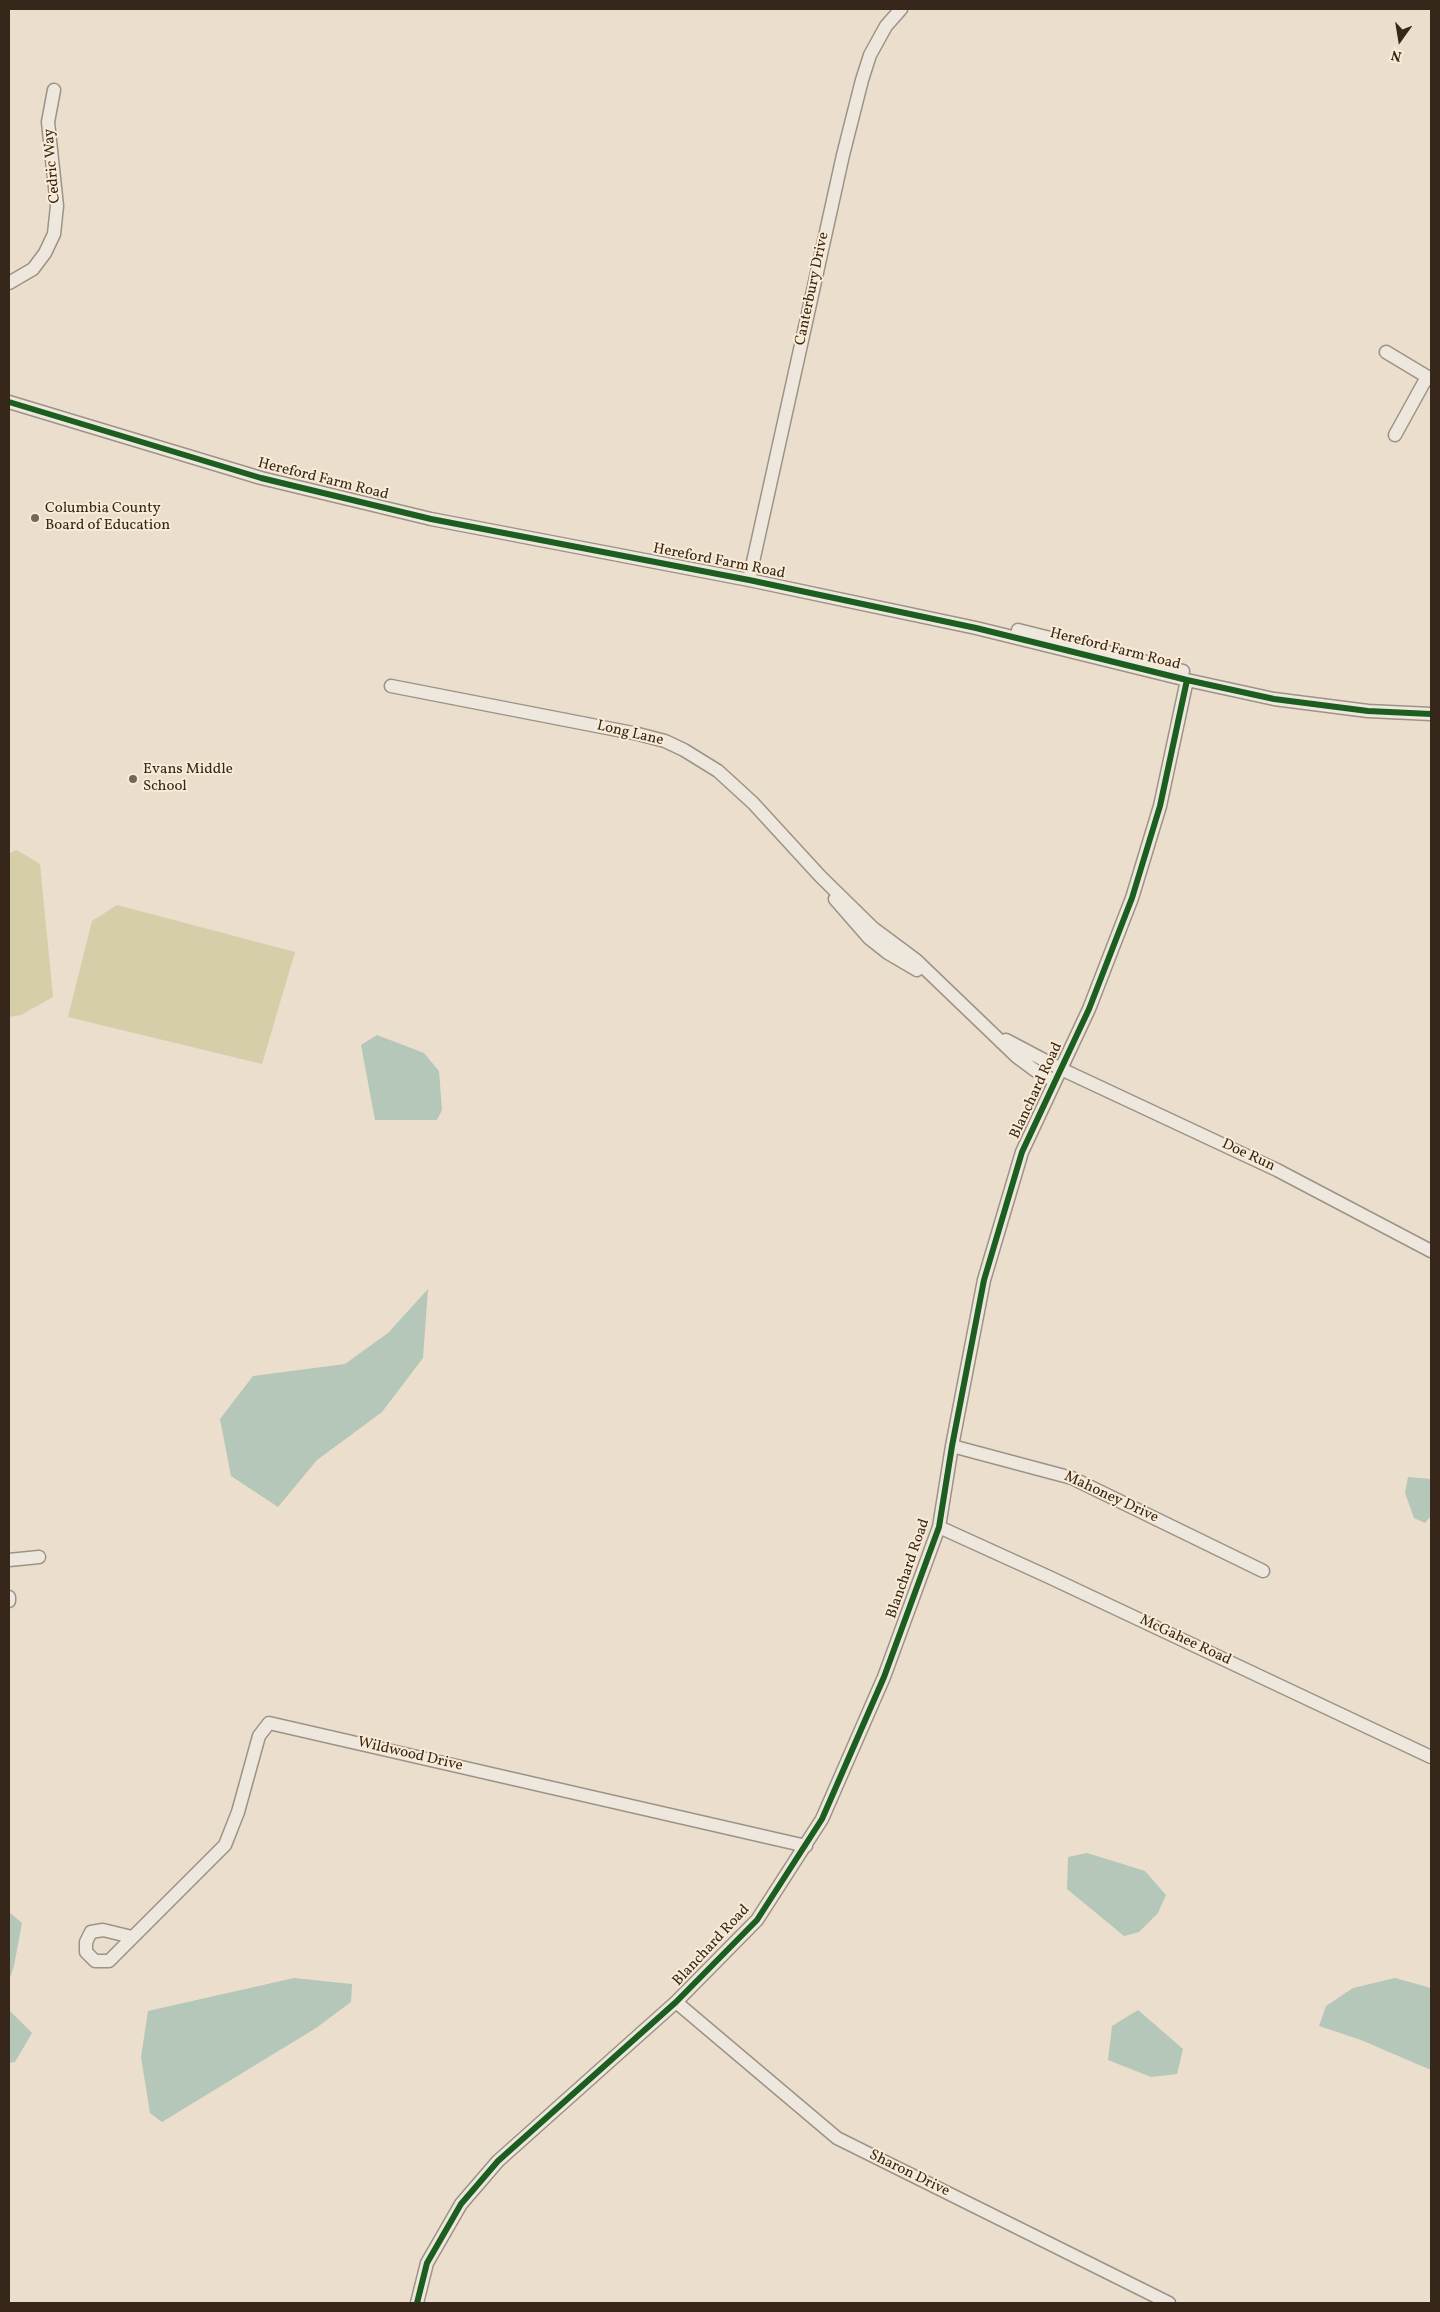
<!DOCTYPE html>
<style>
body{margin:0}
#map{position:relative;width:1440px;height:2312px;overflow:hidden;background:#ebdecc;font-family:Vollkorn,serif}
canvas{display:block}
.frame{position:absolute;inset:0;border:10px solid #36271a;pointer-events:none}
.north{position:absolute;left:1375px;top:15px;width:50px;height:50px;-webkit-text-stroke:4px #faebd5;paint-order:stroke;rotate:193deg;font-size:14px;font-weight:700;line-height:20px;text-align:center;color:#36271a}
.north::after{content:'';display:block;margin:auto;width:18px;height:22px;background:#36271a;clip-path:polygon(50% 0,100% 100%,50% 72%,0 100%)}
</style>
<div id="map">
<canvas width="1440" height="2312"></canvas>
<div class="frame"></div>
<div class="north">N</div>
</div>
<script>
const ctx = document.querySelector('canvas').getContext('2d');
ctx.lineJoin = 'round';
function fill(path, color) { ctx.fillStyle = color; ctx.fill(path, 'evenodd'); }
const shape = rows => new Path2D(rows.map(r => 'M' + r).join(''));
function strokePath(path, color, width, dash) { ctx.strokeStyle = color; ctx.lineWidth = width; ctx.lineCap = dash ? 'butt' : 'round'; ctx.setLineDash(dash || []); ctx.stroke(path); }
function drawText(font, color, halo, rows, align = 'center') {
  ctx.font = font + ' Vollkorn,serif'; ctx.lineWidth = 4; ctx.setLineDash([]); ctx.textBaseline = 'middle'; ctx.strokeStyle = halo; ctx.fillStyle = color; for (const [text, x, y, turn = 0] of rows) {
    ctx.save(); ctx.translate(x, y); ctx.rotate((+turn || 0) * Math.PI / 180); ctx.textAlign = isNaN(turn) ? turn : align; if (halo) ctx.strokeText(text, 0, 0); ctx.fillText(text, 0, 0); ctx.restore();
  }
}
fill(shape([
 [17,850,40,864,53,997,21,1015,9,1017,9,853],
 [117,905,295,952,262,1064,68,1017,92,921]
]), '#d6cea9');
fill(shape([
 [377,1035,424,1053,439,1071,442,1110,437,1120,375,1120,361,1045],
 [428,1289,423,1358,382,1412,317,1460,278,1507,231,1476,220,1419,253,1376,345,1364,388,1333],
 [1408,1477,1431,1479,1431,1516,1425,1523,1414,1518,1405,1493],
 [1087,1853,1145,1871,1166,1895,1158,1913,1139,1932,1124,1936,1067,1889,1068,1857],
 [9,1912,22,1923,14,1966,9,1981],
 [294,1978,352,1984,351,2002,316,2028,162,2122,150,2113,141,2057,148,2011],
 [1395,1978,1431,1988,1431,2070,1361,2040,1319,2026,1326,2006,1353,1988],
 [9,2010,32,2033,15,2062,9,2063],
 [1138,2010,1183,2049,1177,2074,1151,2077,1108,2060,1112,2026]
]), '#b4c7b8');
const minor = shape([
 [9,283,33,269,45,253,54,234,57,206,48,122,54,90],
 [1386,352,1431,379],
 [9,402,261,478,431,519,749,580,976,628,1187,680,1274,699,1368,711,1431,714],
 [1395,435,1427,377],
 [749,580,843,155,862,80,870,55,886,26,901,9],
 [1018,630,1183,671],
 [391,686,638,734,665,741,684,750,718,771,753,803,820,876,873,928,916,960,1017,1057,1036,1071,1055,1081],
 [835,899,869,938,888,953,917,970],
 [1006,1040,1061,1069,1277,1170,1431,1251],
 [952,1446,1072,1478,1263,1571],
 [939,1527,1049,1577,1431,1757],
 [9,1560,39,1557],
 [9,1597,9,1601],
 [132,1937,103,1930,91,1932,86,1942,86,1952,95,1961,109,1961,225,1845,238,1812,259,1736,269,1723,806,1846],
 [676,2002,837,2138,1169,2303],
 [417,2303,427,2263,461,2204,498,2161,676,2002,757,1920,822,1819,884,1677,939,1527,952,1446,984,1280,1022,1152,1089,1009,1132,898,1160,806,1187,680]
]);
strokePath(minor, '#9c9387', 15);
strokePath(minor, '#eee7de', 12);
strokePath(shape([
 [9,402,261,478,431,519,749,580,976,628,1187,680,1274,699,1368,711,1431,714],
 [417,2303,427,2263,461,2204,498,2161,676,2002,757,1920,822,1819,884,1677,939,1527,952,1446,984,1280,1022,1152,1089,1009,1132,898,1160,806,1187,680]
]), '#1b5e20', 6);
for (const [x, y, r, color] of [
 [35,518,5,"#756758"],
 [133,779,5,"#756758"]
]) { const dot = new Path2D(); dot.arc(x, y, r, 0, 2 * Math.PI); ctx.fillStyle = color; ctx.fill(dot); strokePath(dot, '#faebd5', 2); }
drawText('15px', '#36271a', '#faebd5', [
 ["Cedric Way",53,166,-95],
 ["Canterbury Drive",813,289,-78],
 ["Hereford Farm Road",323,480,14],
 ["Hereford Farm Road",719,562,11],
 ["Hereford Farm Road",1115,650,14],
 ["Long Lane",630,734,13],
 ["Blanchard Road",1037,1091,-65],
 ["Doe Run",1248,1156,25],
 ["Mahoney Drive",1111,1498,25],
 ["Blanchard Road",909,1569,-71],
 ["McGahee Road",1185,1641,25],
 ["Wildwood Drive",410,1755,13],
 ["Blanchard Road",712,1946,-47],
 ["Sharon Drive",909,2174,26]
]);
drawText('15px', '#36271a', '#faebd5', [
 ["Columbia County",45,509],
 ["Board of Education",45,526],
 ["Evans Middle",143,770],
 ["School",143,787]
], 'left');
</script>
